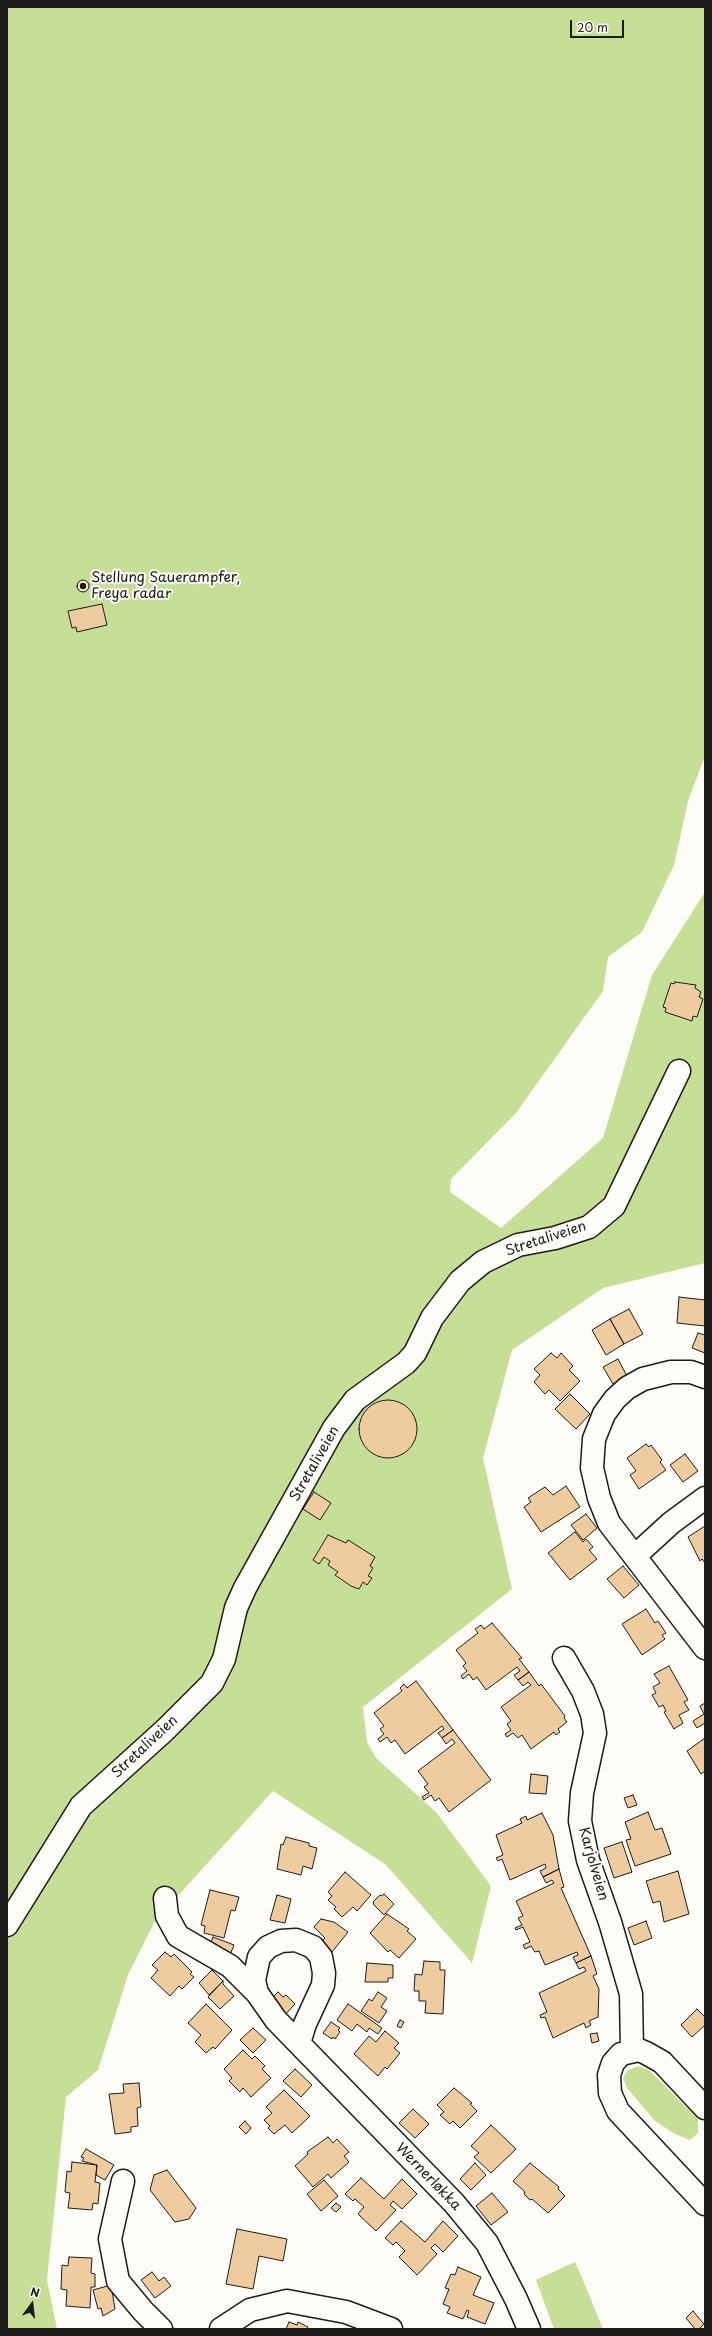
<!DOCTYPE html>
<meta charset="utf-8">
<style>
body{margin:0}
#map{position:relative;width:712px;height:2336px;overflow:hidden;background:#fdfcf7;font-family:"Playpen Sans",sans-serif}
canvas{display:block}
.frame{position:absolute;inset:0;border:8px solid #1c1c1c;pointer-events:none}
.north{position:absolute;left:12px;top:2284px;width:40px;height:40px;-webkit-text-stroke:3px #fdfcf7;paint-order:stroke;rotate:15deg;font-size:11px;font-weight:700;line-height:16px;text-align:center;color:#1c1c1c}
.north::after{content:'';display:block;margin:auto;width:14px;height:18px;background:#1c1c1c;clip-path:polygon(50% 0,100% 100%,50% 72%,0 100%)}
.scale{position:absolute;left:570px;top:20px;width:54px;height:18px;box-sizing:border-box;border:2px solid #1c1c1c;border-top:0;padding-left:5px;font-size:12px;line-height:14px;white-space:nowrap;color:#1c1c1c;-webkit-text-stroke:3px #fdfcf7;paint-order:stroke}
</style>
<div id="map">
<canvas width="712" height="2336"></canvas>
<div class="frame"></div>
<div class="north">N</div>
<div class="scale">20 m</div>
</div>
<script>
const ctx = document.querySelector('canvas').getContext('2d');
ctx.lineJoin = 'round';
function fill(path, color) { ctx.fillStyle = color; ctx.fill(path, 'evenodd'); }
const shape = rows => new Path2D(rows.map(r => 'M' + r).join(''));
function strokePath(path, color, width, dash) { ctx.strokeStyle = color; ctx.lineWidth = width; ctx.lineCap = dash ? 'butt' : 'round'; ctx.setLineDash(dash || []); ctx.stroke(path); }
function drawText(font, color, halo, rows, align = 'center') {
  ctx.font = font + ' "Playpen Sans",sans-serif'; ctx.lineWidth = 4; ctx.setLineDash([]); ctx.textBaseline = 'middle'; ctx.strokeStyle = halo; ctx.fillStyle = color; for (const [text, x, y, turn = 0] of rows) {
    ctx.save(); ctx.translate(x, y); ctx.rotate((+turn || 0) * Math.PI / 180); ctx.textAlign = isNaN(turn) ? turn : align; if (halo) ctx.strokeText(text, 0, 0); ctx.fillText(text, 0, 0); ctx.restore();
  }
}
fill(shape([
 [7,7,705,7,705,756,688,801,674,865,642,932,608,957,603,991,516,1113,451,1179,450,1192,501,1228,603,1138,652,975,705,892,705,1263,603,1288,512,1350,483,1458,512,1589,363,1707,367,1742,376,1758,436,1812,491,1886,472,1963,385,1864,273,1791,155,1921,128,1975,98,2070,66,2097,47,2280,57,2329,7,2329],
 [638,2066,649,2070,698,2119,698,2133,690,2140,675,2134,655,2121,627,2088,623,2078,627,2071],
 [575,2262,585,2285,603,2329,554,2329,536,2280]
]), '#c5df96');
const building = shape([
 '77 586a6 6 0 1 1 12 0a6 6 0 1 1-12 0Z',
 [102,604,107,625,77,632,76,627,72,628,68,611,102,604],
 [675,982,696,985,695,988,701,992,699,997,703,999,697,1017,693,1016,692,1021,665,1012,666,1008,663,1007,671,983,674,984,675,982],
 [679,1297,705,1300,705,1326,677,1323,679,1297],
 [629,1309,643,1334,624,1344,610,1319,629,1309],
 [610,1319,624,1344,606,1355,592,1330,610,1319],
 [698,1333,705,1335,705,1353,692,1348,698,1333],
 [551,1353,557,1358,561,1353,573,1366,569,1370,580,1381,560,1401,549,1390,545,1394,534,1382,540,1375,534,1369,551,1353],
 [618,1359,627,1376,613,1384,603,1367,618,1359],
 [570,1394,590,1414,576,1429,555,1409,570,1394],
 '359 1429a29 29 0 1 1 58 0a29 29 0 1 1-58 0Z',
 [646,1444,649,1447,651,1445,662,1460,660,1462,666,1470,639,1489,630,1475,636,1471,627,1458,646,1444],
 [685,1454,698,1471,683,1482,670,1465,685,1454],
 [566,1486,580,1507,541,1532,524,1507,531,1502,528,1498,545,1487,553,1495,566,1486],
 [314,1492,331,1503,320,1520,303,1509,314,1492],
 [586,1514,597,1528,583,1540,571,1525,586,1514],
 [705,1526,705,1563,702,1559,700,1561,688,1537,705,1526],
 [575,1532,583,1542,586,1539,593,1547,589,1550,597,1559,570,1580,548,1553,575,1532],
 [328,1535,346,1543,348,1540,375,1557,370,1566,373,1568,368,1576,372,1578,367,1585,363,1582,359,1589,351,1586,335,1575,338,1572,328,1565,330,1561,324,1557,319,1564,313,1560,328,1535],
 [623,1566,639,1585,624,1598,607,1579,623,1566],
 [646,1609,655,1623,658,1621,666,1633,662,1635,665,1639,642,1655,622,1624,646,1609],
 [492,1623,522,1658,519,1659,529,1672,518,1680,514,1675,520,1671,517,1667,486,1690,477,1677,473,1680,469,1674,463,1679,461,1676,467,1671,463,1666,466,1663,456,1650,478,1633,475,1629,481,1625,484,1629,492,1623],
 [669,1666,688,1700,684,1702,689,1710,679,1715,683,1723,674,1729,664,1712,666,1711,663,1705,659,1707,652,1695,656,1693,653,1687,660,1683,654,1674,669,1666],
 [529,1672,539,1686,541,1684,565,1716,564,1718,567,1722,558,1729,560,1732,556,1735,554,1732,531,1749,522,1735,518,1738,513,1733,507,1737,505,1734,511,1730,507,1724,511,1721,501,1707,531,1685,528,1682,523,1686,518,1680,529,1672],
 [416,1681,453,1730,442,1738,438,1733,444,1729,442,1726,405,1754,395,1740,391,1743,387,1737,380,1742,378,1739,384,1734,380,1729,384,1726,374,1713,402,1691,400,1688,404,1684,407,1688,416,1681],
 [705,1703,705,1723,697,1728,693,1721,704,1714,700,1706,705,1703],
 [453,1730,491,1780,449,1812,439,1798,435,1801,431,1795,424,1800,422,1797,429,1793,424,1787,428,1784,418,1771,455,1743,452,1739,446,1744,442,1738,453,1730],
 [705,1738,705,1771,701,1774,687,1751,705,1738],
 [531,1774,548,1776,546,1794,529,1793,531,1774],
 [633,1795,637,1805,628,1808,624,1798,633,1795],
 [648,1812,655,1830,662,1828,671,1854,635,1866,626,1840,631,1839,625,1822,648,1812],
 [542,1813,553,1835,559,1869,543,1877,540,1871,546,1868,545,1864,510,1880,502,1859,498,1861,496,1858,503,1855,496,1835,522,1823,520,1819,526,1816,527,1820,542,1813],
 [286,1837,309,1843,309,1846,317,1848,312,1869,303,1866,301,1875,277,1869,281,1844,283,1845,286,1837],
 [622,1842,632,1872,614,1878,604,1848,622,1842],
 [559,1869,564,1887,561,1888,591,1956,576,1963,573,1957,578,1955,577,1952,545,1965,539,1951,535,1952,531,1946,525,1949,523,1945,530,1942,523,1927,516,1930,515,1928,522,1925,518,1918,523,1916,516,1901,554,1883,552,1880,546,1883,543,1877,559,1869],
 [678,1871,689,1914,664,1922,660,1901,653,1903,646,1881,678,1871],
 [345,1872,371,1895,357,1911,353,1907,342,1917,334,1909,336,1907,328,1900,332,1896,328,1892,345,1872],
 [210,1890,239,1897,235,1911,231,1910,224,1938,204,1933,205,1926,201,1925,210,1890],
 [384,1894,394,1904,384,1915,374,1905,373,1902,380,1895,382,1896,384,1894],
 [277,1895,291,1899,285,1923,270,1920,277,1895],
 [387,1914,409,1929,407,1931,416,1939,399,1958,390,1950,388,1952,370,1933,387,1914],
 [321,1919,334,1922,348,1932,332,1952,321,1942,325,1938,314,1927,321,1919],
 [646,1921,652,1938,634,1945,628,1928,646,1921],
 [213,1937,234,1945,228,1960,207,1952,213,1937],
 [165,1952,171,1957,174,1954,192,1972,190,1974,194,1977,182,1989,179,1986,170,1996,151,1978,158,1970,152,1965,165,1952],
 [591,1956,597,1974,593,1976,599,1989,598,2017,589,2021,591,2025,586,2028,584,2023,553,2038,545,2017,541,2018,540,2015,547,2012,539,1993,586,1971,584,1967,579,1969,576,1963,591,1956],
 [424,1961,440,1962,440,1970,445,1970,443,2014,425,2013,426,2001,419,2001,419,1991,414,1991,415,1974,422,1975,424,1961],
 [367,1963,393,1965,393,1978,388,1978,388,1982,365,1982,367,1963],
 [212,1970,223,1981,209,1995,199,1983,212,1970],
 [223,1981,223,1984,234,1996,220,2009,208,1997,223,1981],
 [278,1992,283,1997,286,1995,295,2004,282,2018,267,2003,278,1992],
 [378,1992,387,1998,381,2007,387,2011,379,2023,361,2011,369,1999,372,2001,378,1992],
 [206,2004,232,2030,215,2049,213,2047,206,2053,195,2042,201,2035,188,2023,206,2004],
 [348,2004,382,2028,378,2034,369,2028,367,2032,357,2024,352,2031,337,2020,348,2004],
 [697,2009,705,2017,705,2025,692,2037,681,2025,697,2009],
 [400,2020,404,2022,401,2028,397,2026,400,2020],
 [331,2022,340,2028,338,2030,340,2032,335,2039,333,2037,332,2039,323,2033,331,2022],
 [253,2028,266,2040,253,2053,240,2040,253,2028],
 [385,2031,399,2043,394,2048,400,2053,387,2069,385,2067,378,2076,354,2054,369,2036,376,2042,385,2031],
 [597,2033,599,2041,592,2043,590,2034,597,2033],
 [243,2050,252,2059,255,2056,265,2066,262,2069,271,2078,251,2097,243,2088,240,2092,229,2081,232,2078,224,2069,243,2050],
 [295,2069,312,2085,301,2097,283,2081,295,2069],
 [139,2083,141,2107,137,2108,138,2126,131,2127,131,2132,115,2134,109,2094,124,2093,123,2084,139,2083],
 [454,2088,472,2103,470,2104,477,2111,460,2128,453,2121,450,2124,440,2115,444,2112,437,2105,454,2088],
 [284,2090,310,2116,292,2133,285,2125,274,2134,268,2128,270,2126,264,2120,272,2113,266,2107,284,2090],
 [413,2109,429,2124,415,2138,399,2123,413,2109],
 [245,2121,251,2128,246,2134,239,2127,245,2121],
 [491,2125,516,2149,491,2173,474,2157,479,2153,471,2146,491,2125],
 [328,2137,333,2143,337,2139,349,2152,344,2156,349,2162,331,2178,328,2174,313,2187,295,2166,308,2154,307,2152,328,2137],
 [86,2149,114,2165,105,2180,96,2175,97,2165,82,2161,84,2158,81,2157,86,2149],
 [72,2162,97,2165,95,2182,100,2183,98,2204,93,2203,92,2210,68,2208,70,2193,65,2192,67,2171,71,2172,72,2162],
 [475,2163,486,2175,471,2190,460,2179,475,2163],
 [530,2163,559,2187,558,2189,565,2196,548,2213,532,2199,530,2200,524,2194,525,2192,513,2181,530,2163],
 [167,2170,196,2208,189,2219,175,2222,150,2190,154,2175,167,2170],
 [361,2178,384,2199,402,2179,417,2194,402,2209,393,2201,390,2205,396,2210,376,2231,358,2214,364,2207,355,2199,353,2201,345,2194,361,2178],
 [324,2180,338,2196,321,2211,307,2194,324,2180],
 [492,2193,508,2212,491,2225,476,2206,492,2193],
 [336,2203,341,2207,336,2212,331,2208,336,2203],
 [401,2221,425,2242,443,2221,458,2236,443,2252,435,2244,431,2248,437,2254,417,2275,399,2257,405,2251,396,2242,393,2245,385,2238,401,2221],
 [237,2229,287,2239,283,2261,259,2256,253,2289,226,2284,237,2229],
 [69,2257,92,2258,91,2273,95,2274,95,2287,91,2287,90,2308,66,2306,67,2290,61,2289,62,2265,68,2266,69,2257],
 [458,2267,481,2277,473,2295,494,2303,485,2324,467,2317,469,2311,467,2310,463,2319,447,2313,450,2307,443,2304,449,2289,445,2288,451,2274,455,2275,458,2267],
 [152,2272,159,2281,164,2277,171,2286,155,2298,141,2280,152,2272],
 [111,2285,115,2309,103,2316,101,2308,98,2309,93,2290,111,2285],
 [693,2311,704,2324,699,2329,695,2329,686,2318,693,2311],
 [289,2322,297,2325,298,2322,308,2327,307,2329,286,2329,289,2322]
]);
fill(building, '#efcba0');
strokePath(building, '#1c1c1c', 1);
const minor = shape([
 [705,1377,691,1372,671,1372,643,1379,627,1388,615,1399,604,1414,594,1439,592,1468,599,1498,609,1523,705,1648],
 [635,1556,671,1523,705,1498],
 [564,1658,583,1691,592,1714,595,1733,582,1793,580,1821,588,1860,610,1922,631,1994,632,2051],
 [165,1898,167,1916,178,1936,230,1966,257,1993],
 [7,1925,81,1806,165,1730,212,1683,224,1659,236,1608,245,1588,334,1428,355,1400,406,1363,415,1353,432,1318,460,1281,483,1262,518,1245,555,1238,589,1227,614,1206,679,1071],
 [299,2043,305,2024,323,1985,324,1973,321,1957,313,1947,296,1940,281,1941,268,1947,259,1957,254,1980,257,1993,276,2020,454,2203,487,2243,516,2299,529,2329],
 [705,2108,662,2062,646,2053,639,2050,621,2054,613,2063,609,2075,610,2093,618,2111,705,2204],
 [123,2181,110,2239,118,2281,143,2311,161,2329],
 [221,2329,250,2310,287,2301,346,2312,391,2329]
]);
strokePath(minor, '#1c1c1c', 25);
strokePath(minor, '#fdfcf7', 22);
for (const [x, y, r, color] of [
 [83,586,4,"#1c1c1c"]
]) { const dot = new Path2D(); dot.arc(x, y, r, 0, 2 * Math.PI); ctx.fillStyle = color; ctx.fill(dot); strokePath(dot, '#fdfcf7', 1.5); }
drawText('14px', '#1c1c1c', '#fdfcf7', [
 ["Stellung Sauerampfer,",91,578],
 ["Freya radar",91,594]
], 'left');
drawText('14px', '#1c1c1c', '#fdfcf7', [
 ["Stretaliveien",546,1239,-18],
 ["Stretaliveien",315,1464,-60],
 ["Stretaliveien",145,1747,-43],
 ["Karjolveien",593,1864,74],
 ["Wernerløkka",428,2177,46]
]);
</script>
